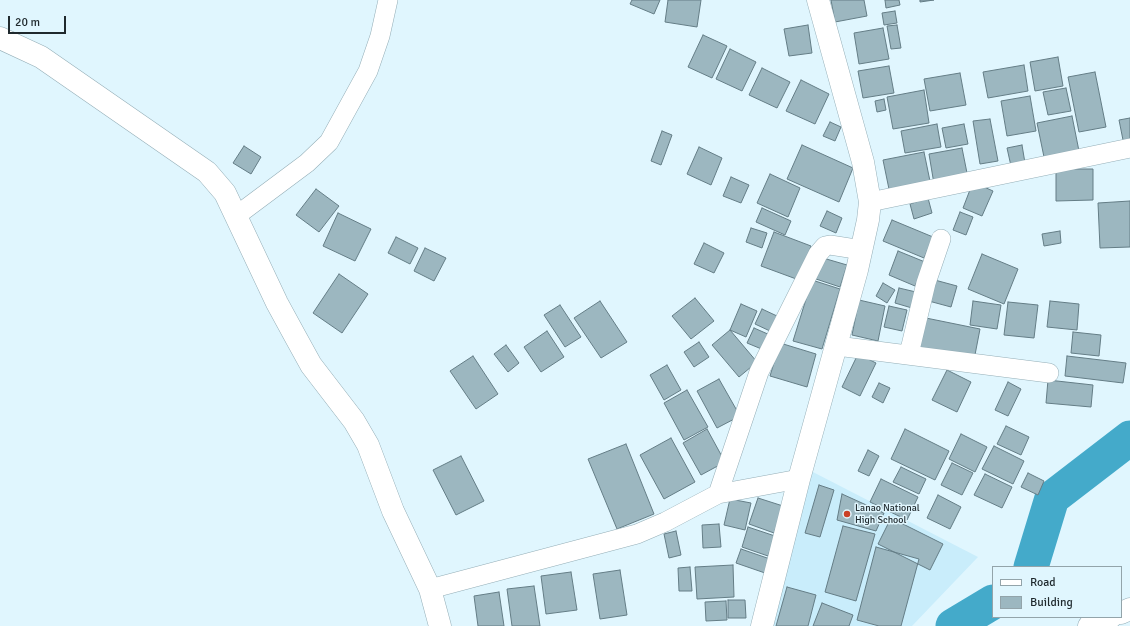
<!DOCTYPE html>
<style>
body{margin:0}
#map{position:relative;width:1130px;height:626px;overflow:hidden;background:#e0f6fe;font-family:Signika,sans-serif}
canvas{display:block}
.legend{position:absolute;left:992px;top:566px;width:130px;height:52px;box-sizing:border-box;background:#e0f6fe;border:1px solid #93a4aa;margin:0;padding:5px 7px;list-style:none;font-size:12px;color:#1f292d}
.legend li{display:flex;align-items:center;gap:8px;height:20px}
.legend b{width:20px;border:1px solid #93a4aa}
.scale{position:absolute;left:8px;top:16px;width:58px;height:18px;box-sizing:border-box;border:2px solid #1f292d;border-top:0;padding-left:5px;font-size:12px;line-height:14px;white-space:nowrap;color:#1f292d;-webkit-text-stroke:3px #e0f6fe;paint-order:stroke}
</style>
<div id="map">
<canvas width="1130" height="626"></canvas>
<ul class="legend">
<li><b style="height:5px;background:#fff"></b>Road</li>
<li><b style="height:11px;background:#9cb7c0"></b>Building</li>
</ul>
<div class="scale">20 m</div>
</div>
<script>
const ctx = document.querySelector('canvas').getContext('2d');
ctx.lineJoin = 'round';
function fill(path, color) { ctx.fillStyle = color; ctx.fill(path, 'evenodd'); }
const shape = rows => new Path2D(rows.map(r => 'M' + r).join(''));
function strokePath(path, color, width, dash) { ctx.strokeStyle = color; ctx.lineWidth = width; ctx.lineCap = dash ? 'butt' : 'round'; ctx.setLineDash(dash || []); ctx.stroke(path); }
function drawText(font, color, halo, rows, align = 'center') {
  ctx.font = font + ' Signika,sans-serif'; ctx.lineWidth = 3; ctx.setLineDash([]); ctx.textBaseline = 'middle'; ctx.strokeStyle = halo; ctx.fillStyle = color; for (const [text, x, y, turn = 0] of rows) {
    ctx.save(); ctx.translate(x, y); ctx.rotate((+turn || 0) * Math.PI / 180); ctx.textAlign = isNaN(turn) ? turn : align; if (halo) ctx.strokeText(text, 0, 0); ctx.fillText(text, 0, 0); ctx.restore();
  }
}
fill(shape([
 [811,471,978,557,912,626,772,626]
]), '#c9edfb');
strokePath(shape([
 [1031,567,1052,498,1130,438],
 [953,626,993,602]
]), '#44aaca', 35);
const building = shape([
 [632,0,660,0,654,14,630,4,632,0],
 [668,0,701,0,697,27,665,22,668,0],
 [831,0,864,0,867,16,835,22,831,0],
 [885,0,899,0,900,5,886,8,885,0],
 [920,0,934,0,920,2,920,0],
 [895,11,897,23,884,25,882,13,895,11],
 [808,25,812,53,789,56,784,29,808,25],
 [897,25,901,48,891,49,887,26,897,25],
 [883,28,889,59,859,64,854,33,883,28],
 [703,35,727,46,712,78,688,67,703,35],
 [730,49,756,62,742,91,716,79,730,49],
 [1058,57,1063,86,1035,91,1030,62,1058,57],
 [1024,65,1028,91,988,98,983,72,1024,65],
 [889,66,894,93,863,98,858,71,889,66],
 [762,68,790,82,777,108,749,95,762,68],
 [1095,72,1106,127,1079,132,1068,77,1095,72],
 [960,73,966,105,930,111,924,79,960,73],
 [801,80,829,94,815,124,786,111,801,80],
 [1066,88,1071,111,1048,115,1043,92,1066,88],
 [924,90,929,123,893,129,887,97,924,90],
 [1030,96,1036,131,1007,136,1001,101,1030,96],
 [884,99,886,110,877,112,875,101,884,99],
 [1072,116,1079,151,1044,157,1037,123,1072,116],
 [1130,118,1130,139,1123,140,1119,120,1130,118],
 [990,119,998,161,980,164,973,121,990,119],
 [830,122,841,127,835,141,823,136,830,122],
 [937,124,941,147,905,153,901,131,937,124],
 [964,124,968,144,946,148,942,128,964,124],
 [662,131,672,135,661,165,651,161,662,131],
 [802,145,853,168,839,202,787,179,802,145],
 [1022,145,1025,163,1011,166,1007,148,1022,145],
 [244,146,261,157,251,174,233,163,244,146],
 [699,147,722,158,711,185,687,174,699,147],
 [962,148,968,178,934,184,929,154,962,148],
 [924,152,931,186,890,194,883,160,924,152],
 [1056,169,1093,169,1093,200,1056,201,1056,169],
 [770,174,800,188,788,217,757,203,770,174],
 [731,177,749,185,741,203,723,196,731,177],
 [973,182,993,191,982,216,963,208,973,182],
 [316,189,339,206,319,232,296,215,316,189],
 [928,198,932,213,914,219,910,204,928,198],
 [1130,201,1130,247,1100,248,1098,203,1130,201],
 [762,208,791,221,785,235,756,222,762,208],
 [827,211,842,218,836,233,820,226,827,211],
 [960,212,973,217,966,235,953,230,960,212],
 [338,213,371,229,355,261,323,246,338,213],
 [892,220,933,237,924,258,883,241,892,220],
 [751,228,767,233,762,248,746,242,751,228],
 [1060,231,1061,243,1044,246,1042,234,1060,231],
 [774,232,811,246,799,280,761,266,774,232],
 [396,237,418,248,410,264,388,253,396,237],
 [704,243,724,253,714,273,694,264,704,243],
 [425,248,446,258,434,281,414,271,425,248],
 [898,251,925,262,915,286,889,275,898,251],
 [982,254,1018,269,1004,304,968,289,982,254],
 [823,258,847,265,840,287,816,279,823,258],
 [339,274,368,294,342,333,313,313,339,274],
 [931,279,957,286,951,307,925,300,931,279],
 [812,280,840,289,822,349,793,341,812,280],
 [883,283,895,290,887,303,876,296,883,283],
 [899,288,916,292,912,308,895,303,899,288],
 [695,298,714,321,691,339,672,316,695,298],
 [859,300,885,306,878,341,852,335,859,300],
 [600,301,627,342,601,358,574,318,600,301],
 [973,301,1001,305,997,329,970,325,973,301],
 [1050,301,1079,304,1077,330,1047,327,1050,301],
 [1008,302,1038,305,1034,338,1004,335,1008,302],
 [741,304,757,311,746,337,730,330,741,304],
 [560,305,581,337,565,347,544,315,560,305],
 [889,306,907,310,902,331,884,327,889,306],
 [762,309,777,316,770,331,755,324,762,309],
 [921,317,980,329,974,360,915,349,921,317],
 [754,328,770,335,764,350,747,343,754,328],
 [730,330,757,362,739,377,712,345,730,330],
 [547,331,564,357,541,372,524,347,547,331],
 [1073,332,1101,335,1099,356,1071,353,1073,332],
 [699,342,709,357,694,367,684,352,699,342],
 [780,343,816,354,807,387,770,376,780,343],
 [506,345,519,363,508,372,494,354,506,345],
 [858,354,876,363,860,396,842,387,858,354],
 [473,356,498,394,476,409,450,371,473,356],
 [1067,356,1126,363,1123,383,1065,376,1067,356],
 [667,365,681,390,664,400,650,375,667,365],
 [947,370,971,382,957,412,932,400,947,370],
 [719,379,740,416,717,428,697,391,719,379],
 [1048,380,1093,385,1091,407,1046,403,1048,380],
 [1008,382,1021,389,1008,416,995,410,1008,382],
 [879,383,890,388,883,403,872,397,879,383],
 [687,390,708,427,684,440,664,403,687,390],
 [1006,426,1029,437,1021,455,997,444,1006,426],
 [707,429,725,462,701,475,683,443,707,429],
 [905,429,949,451,935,480,891,459,905,429],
 [961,434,987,447,975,472,949,459,961,434],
 [671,438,695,482,664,499,640,455,671,438],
 [626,444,654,514,617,529,588,459,626,444],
 [994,446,1024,461,1013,484,982,469,994,446],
 [868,450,879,456,869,476,858,471,868,450],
 [461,456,484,501,456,515,433,470,461,456],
 [952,463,973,473,962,495,941,485,952,463],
 [901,467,926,479,919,494,893,482,901,467],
 [1028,473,1044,481,1038,495,1021,487,1028,473],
 [985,474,1012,487,1002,508,974,495,985,474],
 [881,479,918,497,907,520,870,502,881,479],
 [819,485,834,490,820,537,805,533,819,485],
 [842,494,884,513,876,531,837,520,842,494],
 [938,495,961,507,950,529,927,518,938,495],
 [758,498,783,506,774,533,749,524,758,498],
 [730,499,751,503,745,530,724,525,730,499],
 [891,518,943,544,930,570,878,544,891,518],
 [719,524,721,547,703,548,702,525,719,524],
 [843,526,875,534,856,601,825,592,843,526],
 [748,527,775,536,768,556,742,547,748,527],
 [676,531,681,555,669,558,664,534,676,531],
 [876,547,919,559,901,626,879,626,857,620,876,547],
 [741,549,770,559,765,573,736,563,741,549],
 [733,565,734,597,697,599,695,567,733,565],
 [690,567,692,591,679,591,678,568,690,567],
 [620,570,627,615,600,619,593,574,620,570],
 [571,572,577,610,546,614,541,576,571,572],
 [534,586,540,626,512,626,507,589,534,586],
 [787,587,816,595,808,626,776,626,787,587],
 [499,592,504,626,478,626,474,596,499,592],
 [728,600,745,600,746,618,728,618,728,600],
 [726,601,727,620,706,621,705,602,726,601],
 [822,603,853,615,849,626,813,626,822,603]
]);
fill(building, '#9cb7c0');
strokePath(building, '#647d86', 1);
const street = shape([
 [870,202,1130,148],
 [236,216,307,163,329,142,368,71,380,36,388,0],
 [837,346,1049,373],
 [909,354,926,283,941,239],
 [718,494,759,372,818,254,825,246,830,245,862,250],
 [430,589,637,534,665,522,718,494,799,479]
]);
const secondary = shape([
 [0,38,41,57,207,172,225,193,277,303,295,336,311,365,354,421,368,445,393,511,430,589,440,626],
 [762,626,799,479,857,270,868,220,870,202,863,162,818,0]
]);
const highway = shape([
 [1121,613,1130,609],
 [1089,626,1111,617]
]);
strokePath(street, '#94aeb7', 20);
strokePath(secondary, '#94aeb7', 23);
strokePath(highway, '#94aeb7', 23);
strokePath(street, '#fff', 19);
strokePath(secondary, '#fff', 22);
strokePath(highway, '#fff', 22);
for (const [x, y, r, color] of [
 [847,514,4,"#cb4026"]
]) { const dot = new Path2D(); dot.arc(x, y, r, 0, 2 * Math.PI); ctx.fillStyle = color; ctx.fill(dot); strokePath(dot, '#e0f6fe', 1.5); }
drawText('10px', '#1f292d', '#e0f6fe', [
 ["Lanao National",855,508],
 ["High School",855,520]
], 'left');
</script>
